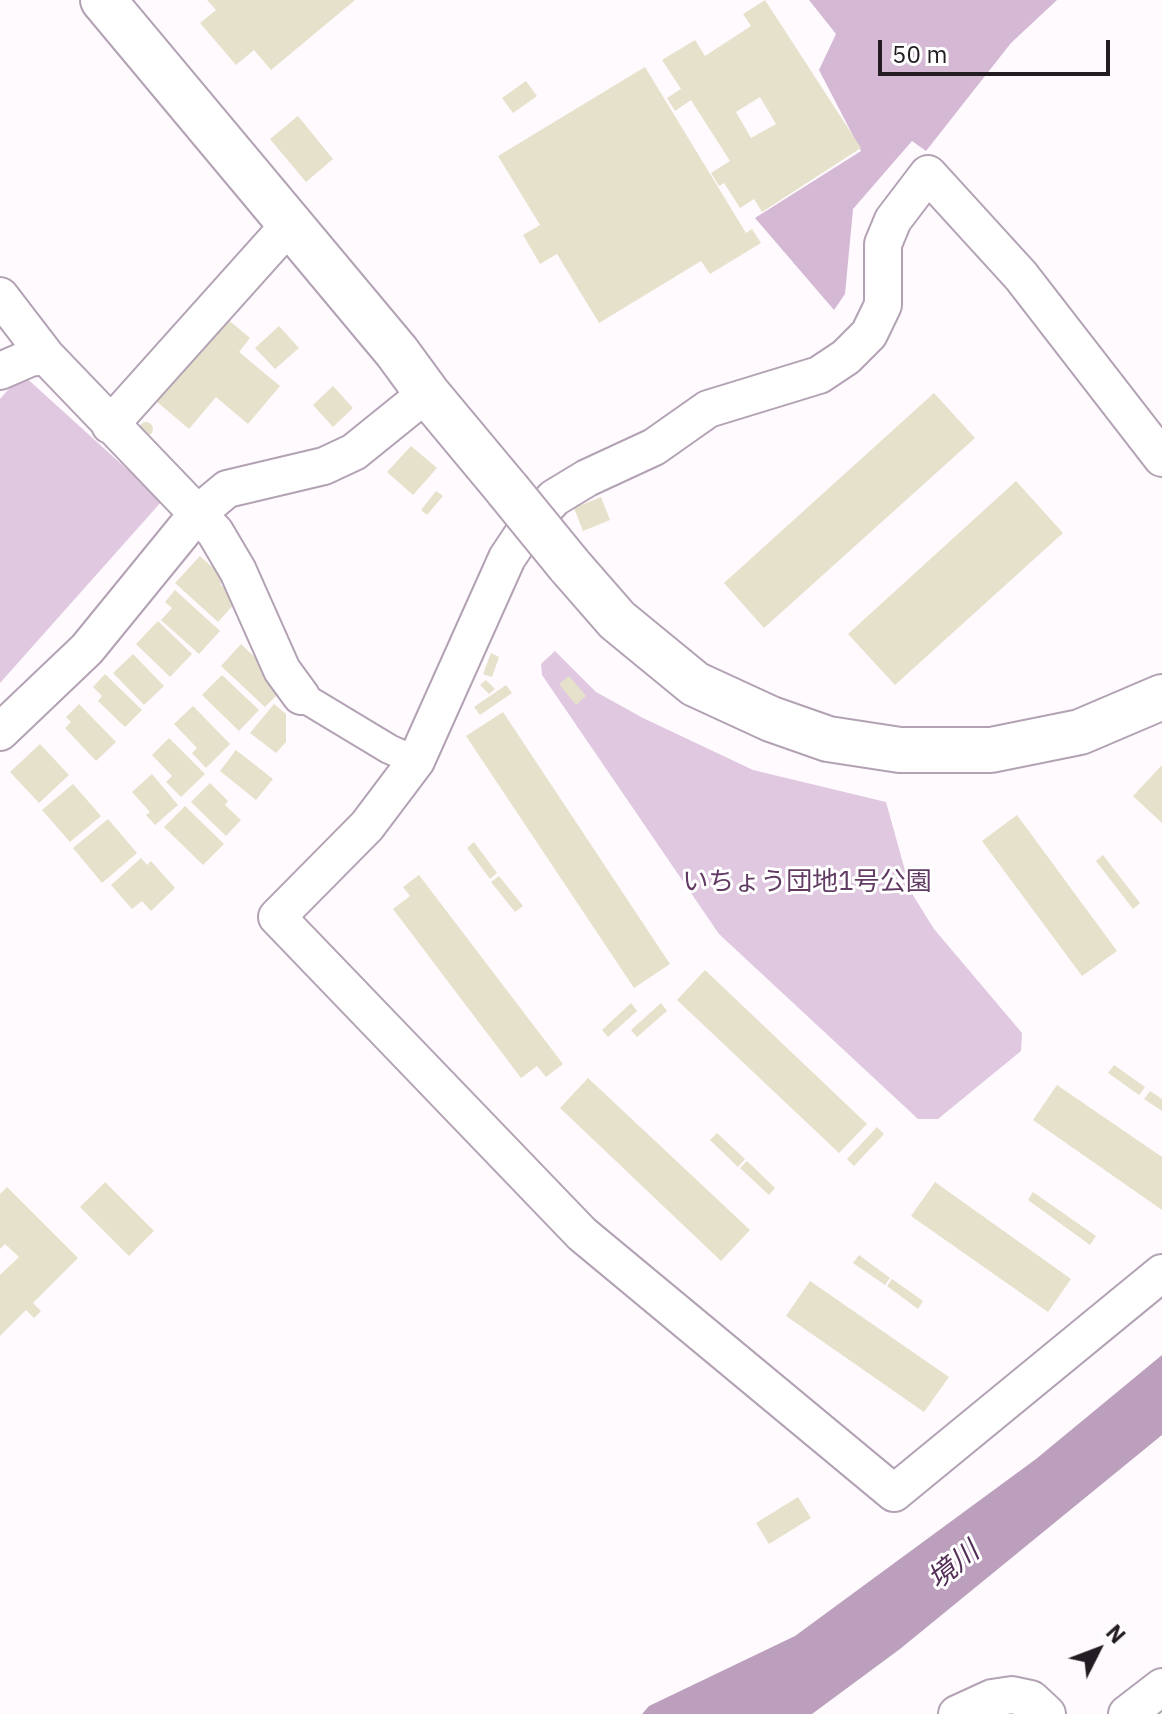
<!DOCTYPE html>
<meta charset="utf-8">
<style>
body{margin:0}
#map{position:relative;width:1162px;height:1714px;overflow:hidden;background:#fefafe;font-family:"IBM Plex Sans",sans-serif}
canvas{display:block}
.north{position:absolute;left:1058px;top:1610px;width:80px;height:80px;-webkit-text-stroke:6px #fff;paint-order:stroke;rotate:48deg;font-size:22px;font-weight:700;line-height:32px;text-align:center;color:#231c23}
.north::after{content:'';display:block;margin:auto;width:28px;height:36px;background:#231c23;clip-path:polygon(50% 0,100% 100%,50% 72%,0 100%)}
.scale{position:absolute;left:878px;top:40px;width:232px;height:36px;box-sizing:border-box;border:4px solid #231c23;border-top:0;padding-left:10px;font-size:24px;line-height:28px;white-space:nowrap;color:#231c23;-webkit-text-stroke:6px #fff;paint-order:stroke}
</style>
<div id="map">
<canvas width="1162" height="1714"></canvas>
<div class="north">N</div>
<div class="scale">50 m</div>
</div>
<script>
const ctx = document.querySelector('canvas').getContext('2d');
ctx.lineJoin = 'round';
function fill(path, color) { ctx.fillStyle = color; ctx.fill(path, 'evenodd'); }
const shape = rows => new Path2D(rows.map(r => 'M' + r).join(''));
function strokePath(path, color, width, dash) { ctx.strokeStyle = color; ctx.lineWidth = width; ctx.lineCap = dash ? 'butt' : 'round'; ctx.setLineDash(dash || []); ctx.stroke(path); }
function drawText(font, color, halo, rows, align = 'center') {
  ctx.font = font + ' "IBM Plex Sans","Noto Sans JP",sans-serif'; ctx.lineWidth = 6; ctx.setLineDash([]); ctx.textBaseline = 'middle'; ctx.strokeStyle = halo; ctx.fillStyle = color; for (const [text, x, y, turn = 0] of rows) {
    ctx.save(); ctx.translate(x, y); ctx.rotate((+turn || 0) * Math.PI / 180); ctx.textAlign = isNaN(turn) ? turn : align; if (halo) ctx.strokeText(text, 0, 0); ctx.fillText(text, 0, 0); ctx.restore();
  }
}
fill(shape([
 [22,374,162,501,0,683,0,399],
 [555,651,596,692,643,718,753,770,886,802,911,892,934,929,1022,1033,1021,1051,938,1119,918,1119,719,934,542,675,541,664]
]), '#e0c8e0');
fill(shape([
 [809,0,1057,0,1011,43,926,151,912,141,853,209,845,294,834,310,755,218,861,151,819,70,836,34]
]), '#d4b8d4');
fill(shape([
 [1162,1355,1162,1435,900,1649,812,1714,642,1714,649,1706,795,1636,1036,1459]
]), '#bb9fbc');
fill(shape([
 [207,0,355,0,271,70,254,50,236,65,200,23,216,10],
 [765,0,861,148,762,212,754,199,740,208,724,183,719,186,711,173,730,161,691,100,675,111,667,98,681,89,662,60,695,40,705,56,751,26,743,14],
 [760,97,776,124,751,138,736,112],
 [645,67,746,233,752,229,761,243,710,274,701,261,599,323,557,254,540,264,523,235,540,225,498,156],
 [526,81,537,96,513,113,502,98],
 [298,116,333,159,306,182,270,139],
 [226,318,250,338,239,352,280,386,248,424,216,397,189,429,150,396],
 [279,326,299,348,275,369,255,348],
 [333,386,353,408,333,427,313,405],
 [934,393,975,438,764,628,724,583],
 '139 429a7 7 0 1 1 14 0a7 7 0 1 1-14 0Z',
 [411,446,437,468,413,495,387,472],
 [1016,481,1063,533,895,685,848,634],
 [436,491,443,496,427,515,421,510],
 [601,497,610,520,583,531,574,508],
 [200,556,225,579,220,584,238,600,218,622,175,583],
 [175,590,220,631,199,654,161,620,172,608,165,602],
 [158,621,192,654,170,677,136,644],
 [241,644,267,669,263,674,281,691,265,707,221,666],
 [491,653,499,657,492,677,483,674],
 [133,654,164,686,144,705,113,673],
 [105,674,142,710,125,727,98,701,102,696,93,687],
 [222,675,259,710,239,731,202,695],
 [569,676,586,696,576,705,559,684],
 [486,680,495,689,489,694,480,685],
 [506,685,512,693,480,715,474,707],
 [79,704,116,742,96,761,65,728,71,722,66,717],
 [274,704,286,714,286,742,276,753,250,733],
 [193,706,230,744,206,768,192,753,197,748,174,724],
 [503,712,670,964,634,988,466,736],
 [169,738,205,774,181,797,166,782,172,776,152,755],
 [40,744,69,775,39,803,10,772],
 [236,750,273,779,256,800,220,771],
 [1162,765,1162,823,1133,796],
 [152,774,178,805,155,825,146,815,150,812,132,792],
 [210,783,228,801,225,805,241,820,226,836,191,802],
 [73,784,101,816,70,842,42,810],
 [185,806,224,844,203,865,164,827],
 [1017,815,1117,951,1082,976,982,841],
 [108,819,137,853,102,883,73,848],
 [474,842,497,873,490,879,467,848],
 [1103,855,1140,903,1133,909,1096,861],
 [141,858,147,865,151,861,175,888,151,911,142,901,132,909,111,885],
 [419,875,563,1064,546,1077,537,1066,521,1078,393,909,410,896,403,887],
 [499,876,523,906,515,912,491,882],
 [705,970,867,1124,839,1153,677,1000],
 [631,1003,637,1011,608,1037,602,1030],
 [661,1003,667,1011,637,1037,631,1030],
 [1114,1065,1145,1087,1139,1095,1108,1073],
 [588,1078,750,1230,721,1261,560,1108],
 [1057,1085,1162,1157,1162,1210,1033,1120],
 [1150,1091,1162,1099,1162,1111,1144,1099],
 [877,1127,884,1134,854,1166,847,1159],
 [717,1133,745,1159,738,1167,710,1140],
 [747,1161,775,1188,769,1195,740,1168],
 [105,1182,154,1231,129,1256,80,1207],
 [935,1182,1071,1279,1048,1312,911,1216],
 [7,1187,78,1258,33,1303,41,1311,34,1318,26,1310,0,1336,0,1275,19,1257,5,1244,0,1249,0,1194],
 [1033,1192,1096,1236,1090,1245,1028,1200],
 [859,1255,890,1278,885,1285,853,1263],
 [892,1279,923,1301,918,1309,887,1286],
 [810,1281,949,1377,924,1412,786,1316],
 [798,1497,811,1518,769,1544,756,1523]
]), '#e6e1ca');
const pedestrian = shape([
 [301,696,389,749,416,761]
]);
const minor = shape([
 [0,296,46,356,215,532,238,571,282,670,301,696],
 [0,371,30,358,46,356],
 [110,425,290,224],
 [1162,458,1021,276,928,174,893,220,883,244,883,305,869,334,846,357,819,375,708,409,654,447,587,478,554,498,527,528,507,558,416,761,367,826,277,917,582,1234,894,1493,1162,1273],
 [0,732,87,649,197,514,227,489,324,466,354,452,427,393],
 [957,1714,992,1698,1012,1695,1031,1699,1047,1714],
 [1127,1714,1162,1687]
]);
const tertiary = shape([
 [103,0,397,352,427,393,507,489],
 [569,565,617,620,695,684,771,719,828,739,900,750,991,750,1080,732,1162,697]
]);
strokePath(pedestrian, '#b3a2b4', 32);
strokePath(minor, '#b3a2b4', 40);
strokePath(tertiary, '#b3a2b4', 48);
strokePath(pedestrian, '#fff', 28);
strokePath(minor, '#fff', 36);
strokePath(tertiary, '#fff', 44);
const tertiaryBridge = shape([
 [507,489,569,565]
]);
strokePath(tertiaryBridge, '#b3a2b4', 48, []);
strokePath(tertiaryBridge, '#fff', 44);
drawText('26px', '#613b63', '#fff', [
 ["いちょう団地1号公園",807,882]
]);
drawText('italic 28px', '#542f57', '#fff', [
 ["境川",954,1566,-39]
]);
</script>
